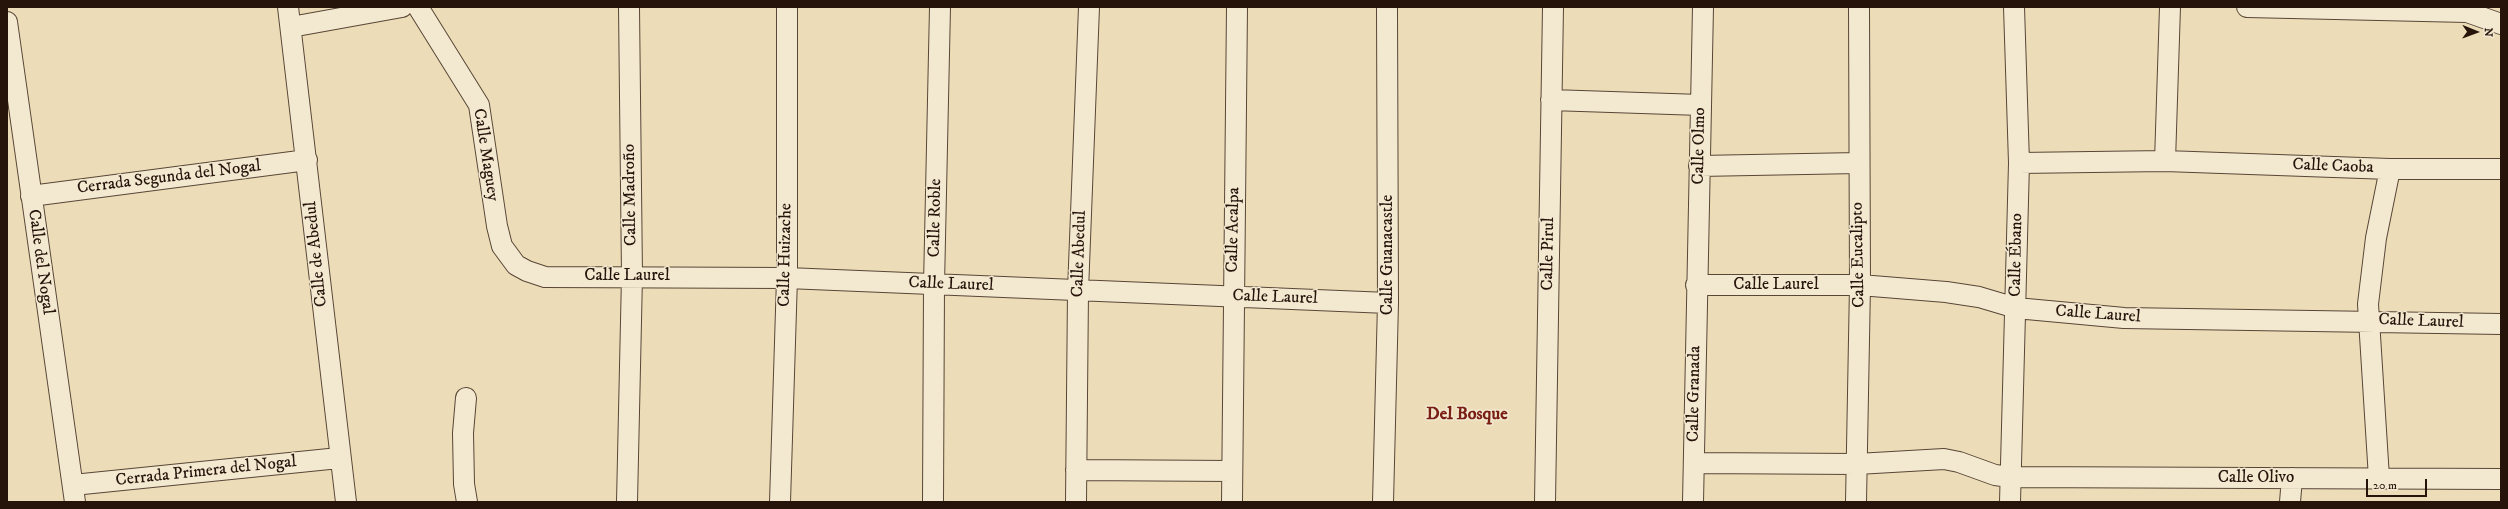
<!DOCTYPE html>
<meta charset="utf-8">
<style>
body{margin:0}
#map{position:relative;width:2508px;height:509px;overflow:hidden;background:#ecddb8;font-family:"IM FELL DW Pica",serif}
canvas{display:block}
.frame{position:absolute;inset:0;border:8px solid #26140b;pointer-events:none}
.north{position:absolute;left:2456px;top:12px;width:40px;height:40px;-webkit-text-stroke:3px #f3e9d1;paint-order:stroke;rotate:91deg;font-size:11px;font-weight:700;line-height:16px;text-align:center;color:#26140b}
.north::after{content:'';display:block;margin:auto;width:14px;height:18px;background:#26140b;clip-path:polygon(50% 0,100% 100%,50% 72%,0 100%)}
.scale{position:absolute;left:2366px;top:479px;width:61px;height:18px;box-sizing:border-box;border:2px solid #26140b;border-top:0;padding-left:5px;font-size:12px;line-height:14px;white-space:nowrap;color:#26140b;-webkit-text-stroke:3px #f3e9d1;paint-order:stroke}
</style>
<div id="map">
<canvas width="2508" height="509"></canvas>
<div class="frame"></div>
<div class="north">N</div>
<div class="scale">20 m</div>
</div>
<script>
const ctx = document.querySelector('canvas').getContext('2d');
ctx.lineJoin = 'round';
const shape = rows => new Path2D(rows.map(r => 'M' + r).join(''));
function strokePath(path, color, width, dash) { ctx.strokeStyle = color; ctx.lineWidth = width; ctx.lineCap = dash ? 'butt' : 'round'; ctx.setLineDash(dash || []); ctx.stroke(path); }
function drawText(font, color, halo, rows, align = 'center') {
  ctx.font = font + ' "IM FELL DW Pica",serif'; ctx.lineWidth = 3; ctx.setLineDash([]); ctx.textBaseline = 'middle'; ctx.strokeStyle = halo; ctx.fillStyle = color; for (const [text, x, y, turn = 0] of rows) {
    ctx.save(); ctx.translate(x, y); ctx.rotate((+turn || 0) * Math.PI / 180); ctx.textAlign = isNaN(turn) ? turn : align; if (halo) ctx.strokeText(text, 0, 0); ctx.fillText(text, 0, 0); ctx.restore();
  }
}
const minor = shape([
 [288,7,346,502],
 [418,7,479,105,497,226,502,246,516,265,527,271,545,277,787,278,1388,303],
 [2247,7,2467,12,2501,24],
 [7,22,75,502],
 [291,27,402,7],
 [1551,100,1701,105],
 [2165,161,2170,7],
 [2019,163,2165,161,2390,169,2501,169],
 [1699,166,1858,163],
 [31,196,307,160],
 [1696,285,1860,285,1946,292,1979,297,2016,308,2124,318,2501,324],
 [466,398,463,433,464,484,467,502],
 [1694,463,1857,464,1944,459,1959,462,1995,475,2010,477,2501,479],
 [1076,470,1232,471],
 [2379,478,2368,304,2376,238,2390,169],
 [73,485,339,458],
 [627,502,632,276,629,7],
 [780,502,787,278,787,7],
 [933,502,934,285,940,7],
 [1076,502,1078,291,1089,7],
 [1232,502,1237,7],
 [1383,502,1388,303,1387,7],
 [1545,502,1553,7],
 [1693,502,1703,7],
 [1856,502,1860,285,1859,7],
 [2010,502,2019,163,2014,7],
 [2290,502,2292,478]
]);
strokePath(minor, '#584636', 22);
strokePath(minor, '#f3e9d1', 20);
drawText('17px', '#26140b', '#f3e9d1', [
 ["Calle Olmo",1700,146,-89],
 ["Calle Maguey",485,155,81],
 ["Calle Caoba",2333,167,2],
 ["Cerrada Segunda del Nogal",169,178,-7],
 ["Calle Madroño",631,195,-91],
 ["Calle Roble",936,218,-89],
 ["Calle Acalpa",1234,230,-89],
 ["Calle de Abedul",317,254,-96],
 ["Calle Abedul",1080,254,-88],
 ["Calle Pirul",1549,254,-89],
 ["Calle Huizache",786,255,-89],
 ["Calle Guanacastle",1388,255,-90],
 ["Calle Eucalipto",1859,255,-91],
 ["Calle Ébano",2017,255,-89],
 ["Calle del Nogal",40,262,82],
 ["Calle Laurel",627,276],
 ["Calle Laurel",951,285,2],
 ["Calle Laurel",1776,285],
 ["Calle Laurel",1275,298,2],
 ["Calle Laurel",2098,315,4],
 ["Calle Laurel",2421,322,2],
 ["Calle Granada",1695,394,-89],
 ["Cerrada Primera del Nogal",206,472,-6],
 ["Calle Olivo",2256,478]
]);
drawText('bold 18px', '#7a1f14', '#f3e9d1', [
 ["Del Bosque",1467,415]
]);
</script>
